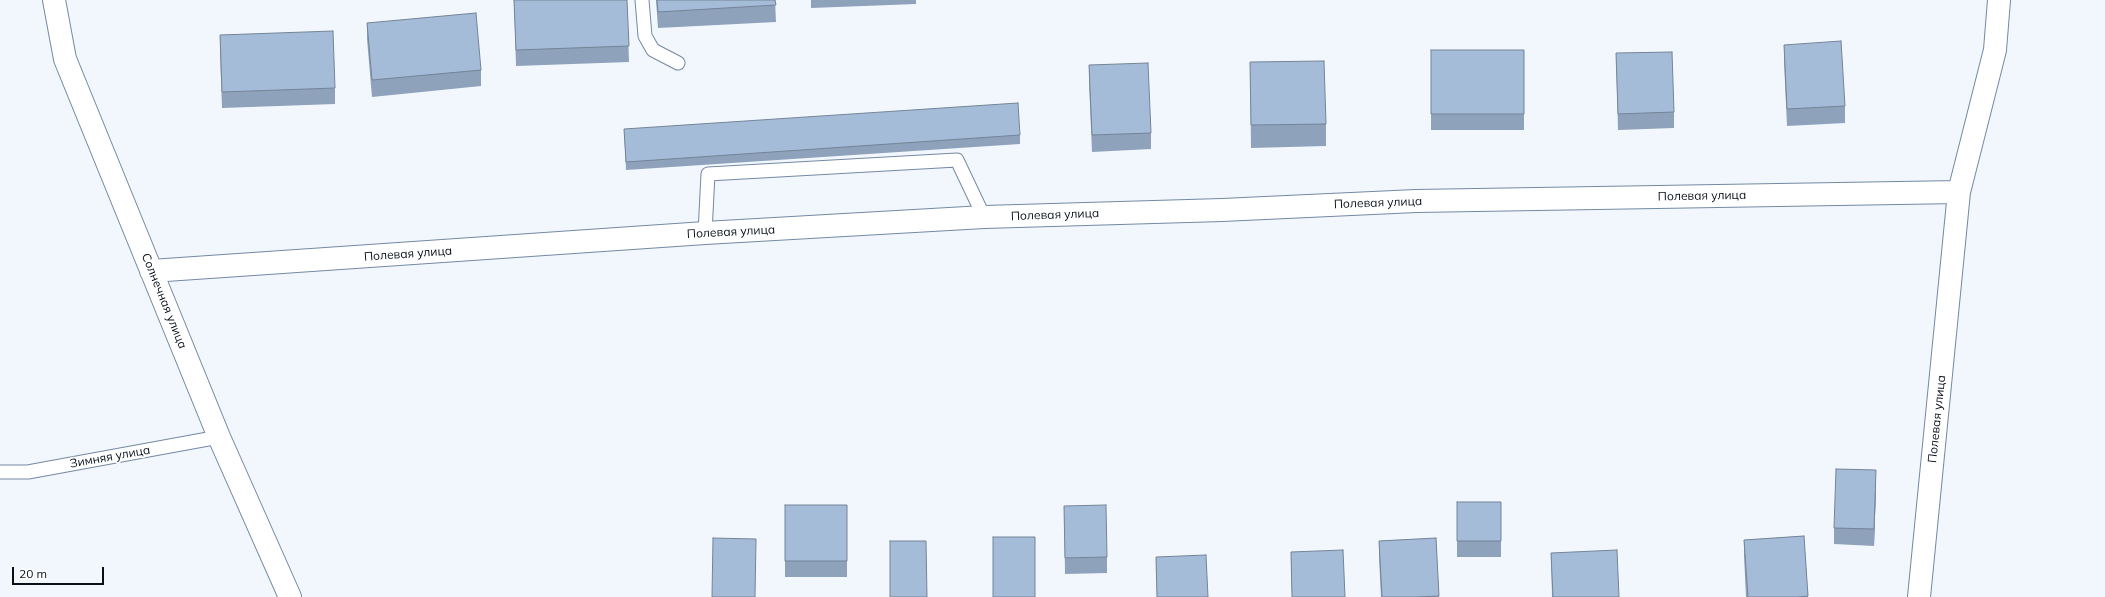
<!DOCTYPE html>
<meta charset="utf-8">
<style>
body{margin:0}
#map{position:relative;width:2105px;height:597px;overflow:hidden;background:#f2f7fd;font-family:Mulish,sans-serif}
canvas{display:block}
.scale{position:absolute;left:12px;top:567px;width:92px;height:18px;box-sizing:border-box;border:2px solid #070f19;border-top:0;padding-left:5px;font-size:12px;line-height:14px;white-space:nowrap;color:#070f19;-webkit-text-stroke:3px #fff;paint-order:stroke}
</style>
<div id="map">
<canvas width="2105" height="597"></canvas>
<div class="scale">20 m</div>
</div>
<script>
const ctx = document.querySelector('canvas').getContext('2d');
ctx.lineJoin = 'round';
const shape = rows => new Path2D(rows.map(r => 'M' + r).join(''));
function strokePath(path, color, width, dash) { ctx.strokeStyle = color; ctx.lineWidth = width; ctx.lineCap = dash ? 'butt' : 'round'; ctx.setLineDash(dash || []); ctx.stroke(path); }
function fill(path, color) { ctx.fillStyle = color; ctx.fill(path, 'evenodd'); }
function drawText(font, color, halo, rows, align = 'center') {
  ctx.font = font + ' Mulish,sans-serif'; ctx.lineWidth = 3.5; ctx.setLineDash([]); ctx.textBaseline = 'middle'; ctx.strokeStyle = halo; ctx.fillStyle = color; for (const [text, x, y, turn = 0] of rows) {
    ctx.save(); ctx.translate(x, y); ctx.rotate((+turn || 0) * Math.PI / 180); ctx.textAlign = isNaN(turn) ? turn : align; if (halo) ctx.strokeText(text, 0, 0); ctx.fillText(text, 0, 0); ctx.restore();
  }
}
const lane = shape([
 [642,0,645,36,653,50,678,63],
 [705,233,708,174,957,160,984,217],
 [0,472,28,472,219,437]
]);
const street = shape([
 [54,0,65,59,219,437,290,597],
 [151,271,705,233,984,217,1222,210,1416,201,1959,192],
 [1919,597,1959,192,1995,50,1999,0]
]);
strokePath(lane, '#7389a4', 15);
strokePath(street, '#7389a4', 24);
strokePath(lane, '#fff', 13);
strokePath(street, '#fff', 22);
fill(shape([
 [514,0,627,0,629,62,516,66],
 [656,0,775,0,776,22,658,28],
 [811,0,916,0,916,4,811,8],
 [367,23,481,70,481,86,372,97,367,39],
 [220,35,335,88,335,104,222,108,220,51],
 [1784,45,1845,106,1845,123,1787,126,1784,61],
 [1431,50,1524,50,1524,130,1431,130],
 [1616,53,1674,112,1674,128,1618,130],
 [1250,62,1326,124,1326,146,1251,148],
 [1089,65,1151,133,1151,149,1092,152,1089,82],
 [624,129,1020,135,1020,144,626,170],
 [1876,487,1874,546,1834,544,1834,528],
 [1457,502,1501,502,1501,557,1457,557],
 [785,505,847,505,847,577,785,577],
 [1064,506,1107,557,1107,573,1065,574],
 [1804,536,1808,597,1746,597,1744,556,1744,540],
 [1436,538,1439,597,1381,597,1379,557,1379,541],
 [1291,552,1345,597,1292,597],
 [1551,553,1619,597,1552,597],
 [1156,557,1208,597,1157,597]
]), '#8ea2bb');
fill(shape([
 [1876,470,1876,487,1874,546,1874,529]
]), '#748498');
const building = shape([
 [514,0,627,0,629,46,516,50,514,0],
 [657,0,775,0,776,5,658,12,657,0],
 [476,13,481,70,372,80,367,23,476,13],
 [333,31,335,88,222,92,220,35,333,31],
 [1841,41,1845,106,1787,109,1784,45,1841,41],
 [1431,50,1524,50,1524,114,1431,114,1431,50],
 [1672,52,1674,112,1618,114,1616,53,1672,52],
 [1324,61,1326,124,1251,125,1250,62,1324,61],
 [1148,63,1151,133,1092,135,1089,65,1148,63],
 [1018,103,1020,135,626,162,624,129,1018,103],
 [1836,469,1876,470,1874,529,1834,528,1836,469],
 [1457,502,1501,502,1501,541,1457,541,1457,502],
 [785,505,847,505,847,561,785,561,785,505],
 [1106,505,1107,557,1065,558,1064,506,1106,505],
 [1804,536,1808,596,1798,597,1748,597,1744,540,1804,536],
 [993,537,1035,537,1035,597,993,597,993,537],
 [713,538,756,539,755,597,712,597,713,538],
 [1436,538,1439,596,1416,597,1382,597,1379,541,1436,538],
 [890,541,926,541,927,597,890,597,890,541],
 [1343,550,1345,597,1292,597,1291,552,1343,550],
 [1617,550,1619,597,1553,597,1551,553,1617,550],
 [1206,555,1208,597,1157,597,1156,557,1206,555]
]);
fill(building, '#a5bcd9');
strokePath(building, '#748498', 1);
drawText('12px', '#070f19', '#fff', [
 ["Полевая улица",1702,196,-1],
 ["Полевая улица",1378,203,-2],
 ["Полевая улица",1055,215,-2],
 ["Полевая улица",731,232,-3],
 ["Полевая улица",408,254,-4],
 ["Солнечная улица",164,301,68],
 ["Полевая улица",1937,419,-84],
 ["Зимняя улица",110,457,-10]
]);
</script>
